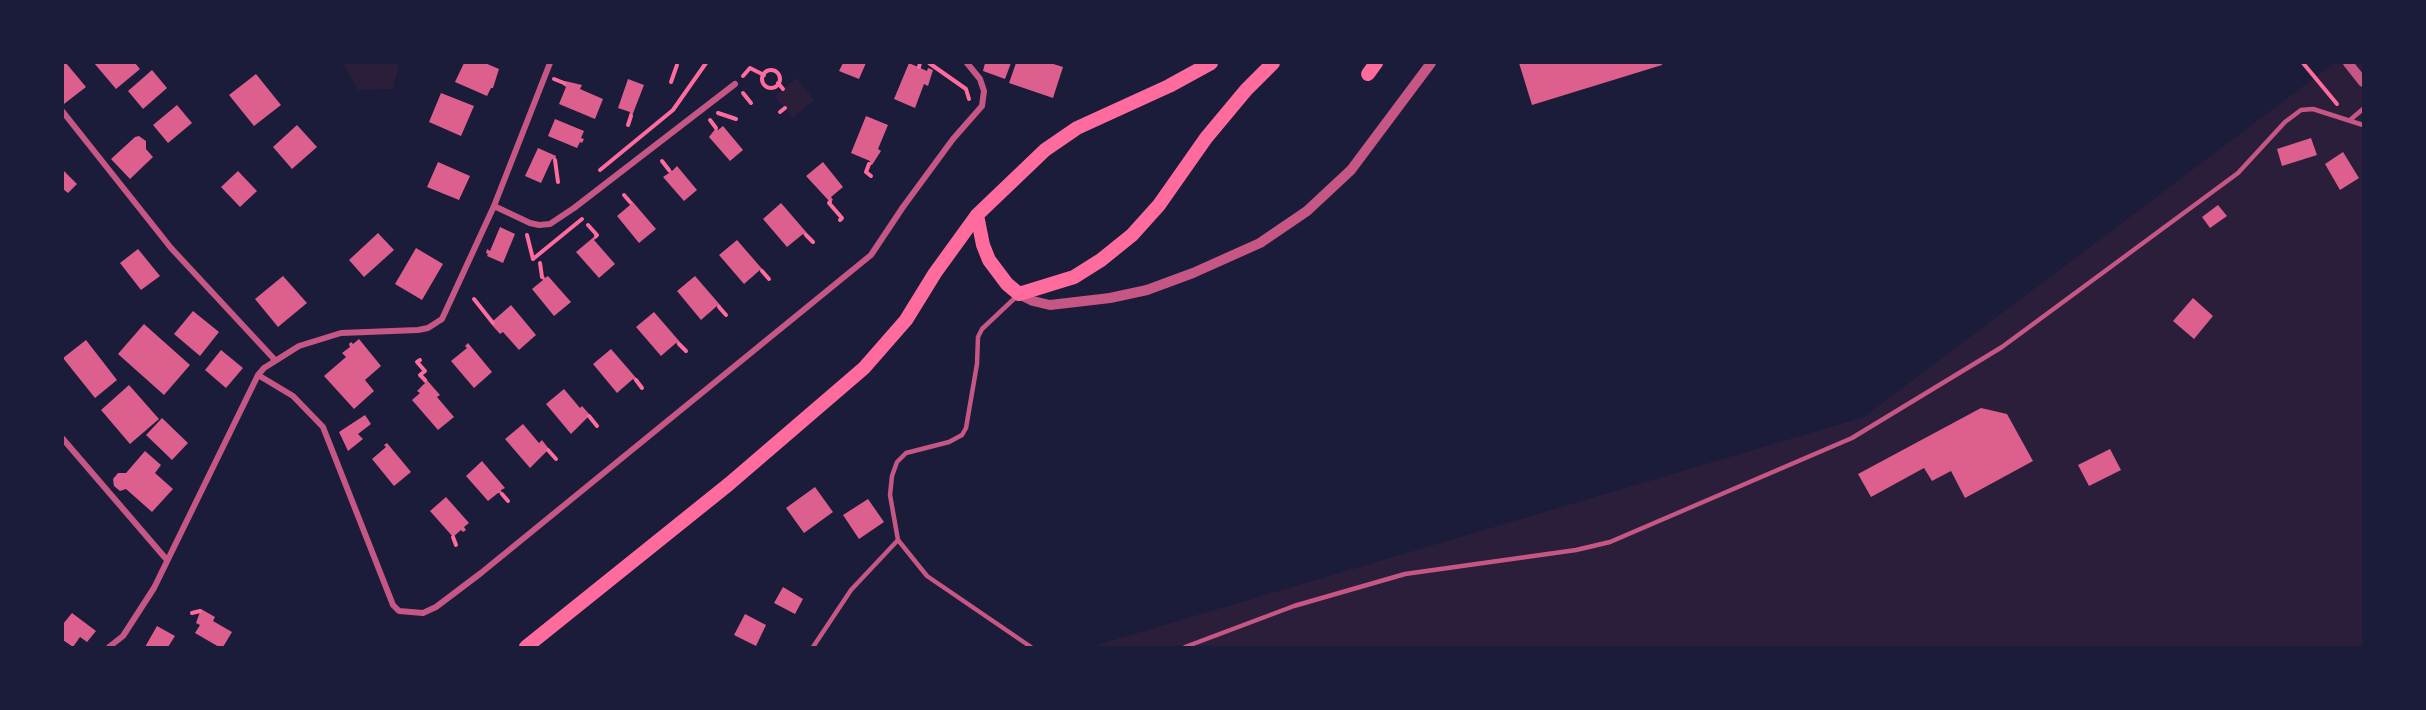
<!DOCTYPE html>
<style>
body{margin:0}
#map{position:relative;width:2426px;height:710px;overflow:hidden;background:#1b1b3a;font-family:Rubik,sans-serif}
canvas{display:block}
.frame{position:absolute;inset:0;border:64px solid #1b1b3a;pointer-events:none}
</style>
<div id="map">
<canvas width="2426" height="710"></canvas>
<div class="frame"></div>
</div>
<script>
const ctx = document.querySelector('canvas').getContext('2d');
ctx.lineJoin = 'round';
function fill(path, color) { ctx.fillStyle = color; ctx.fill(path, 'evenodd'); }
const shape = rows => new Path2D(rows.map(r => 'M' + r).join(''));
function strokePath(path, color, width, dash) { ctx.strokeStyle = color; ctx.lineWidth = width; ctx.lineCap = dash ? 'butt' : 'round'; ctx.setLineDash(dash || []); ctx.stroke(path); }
fill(shape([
 [343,63,399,63,393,89,358,90],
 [2334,63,2363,63,2363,647,1090,647,1864,417],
 [796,78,814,100,793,118,775,97]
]), '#2a1e3b');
fill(shape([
 [63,63,66,63,86,87,64,104],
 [94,63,135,63,140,69,116,89],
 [464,63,485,63,499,69,493,88,491,88,487,96,455,82],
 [843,63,866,63,859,79,839,71],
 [909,63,927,71,928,68,933,70,928,86,924,84,915,108,894,99],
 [985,63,1011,63,1005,79,983,71],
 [1016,63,1050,63,1063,67,1053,98,1009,83],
 [1519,63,1662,63,1662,65,1532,105],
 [152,70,167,88,143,109,128,91],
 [256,74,281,105,254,126,229,95],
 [628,79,644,85,632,116,629,115,630,112,618,108],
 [565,81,582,85,580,89,603,99,595,119,559,104,566,87,563,85],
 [441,93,474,106,461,136,429,122],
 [177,105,192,123,168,143,153,125],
 [866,116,888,125,878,149,881,151,872,165,869,164,870,161,851,153],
 [555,119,584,131,581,138,584,139,582,143,580,142,577,148,548,136],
 [297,125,317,147,292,169,273,147],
 [723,126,743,150,730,161,709,137,716,128,718,130],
 [139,136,146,141,146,149,153,157,130,179,111,159,135,137],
 [2311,138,2317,155,2282,166,2277,149],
 [538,148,556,156,555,160,552,159,541,183,525,176],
 [2343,152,2359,178,2340,190,2325,164],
 [438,162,470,176,459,200,427,187],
 [823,162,843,187,831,197,833,200,830,202,806,176],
 [677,166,697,190,684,201,663,177,669,173,668,171,670,169,672,171],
 [63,170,77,184,68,193,63,189],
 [238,171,257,191,240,207,221,187],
 [632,201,656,229,639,243,617,216,630,205,629,203],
 [781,203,807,233,805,236,803,234,787,247,763,219],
 [2218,205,2227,216,2210,228,2202,217],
 [500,227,515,234,503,263,487,256,488,254,486,253,487,249,490,251],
 [378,233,394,250,364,277,349,260],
 [595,236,597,238,594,240,615,264,599,278,576,252],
 [737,240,763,270,761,272,760,270,744,284,719,255],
 [416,248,443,264,422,300,395,284],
 [138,249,160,276,141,290,120,263],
 [283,276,307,303,278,327,255,299],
 [544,276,545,278,548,276,571,302,554,316,532,289,543,280,541,278],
 [695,276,721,306,719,308,717,306,701,320,677,291],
 [2193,298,2213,316,2194,339,2173,321],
 [511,305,536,335,519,350,503,332,500,334,492,325,493,321],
 [193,311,219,332,200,356,174,334],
 [654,312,680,342,678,344,676,343,661,356,636,327],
 [144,324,190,365,164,395,118,354],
 [359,339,381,366,365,380,374,391,354,409,324,376,346,357,342,353,350,347,349,344,351,342,353,344],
 [86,340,117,380,95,398,63,358],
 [468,343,492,372,474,388,451,361,467,348,465,346],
 [611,349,637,379,635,381,633,379,617,393,593,364],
 [221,350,243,368,226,388,205,370],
 [426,379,440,395,437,397,454,417,438,430,412,400,420,393,417,391,425,383,423,381],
 [129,385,159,419,130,444,101,410],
 [564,389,580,408,582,406,590,415,571,434,546,404],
 [1981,408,2007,414,2033,461,1965,498,1951,471,1932,481,1924,468,1871,497,1858,474],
 [365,415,371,424,358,434,363,439,348,451,339,432],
 [162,418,188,443,172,460,146,435],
 [523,424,539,443,542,440,549,449,530,468,505,439],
 [387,443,411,472,394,486,372,459,386,447,384,445],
 [2110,449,2121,470,2089,486,2078,465],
 [145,451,161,465,155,473,173,489,152,512,126,489,120,491,114,486,113,479,118,473,126,473],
 [482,461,505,488,501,490,502,494,498,493,488,501,466,476],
 [815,487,833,512,804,533,786,508],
 [446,497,469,523,464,527,466,530,463,532,461,530,453,537,430,511],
 [868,499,884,522,859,539,843,515],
 [783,587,803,599,795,614,774,603],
 [201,609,215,617,213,621,232,632,223,647,219,647,195,633,200,625,196,623],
 [72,613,96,631,87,642,80,637,73,647,63,640,63,624],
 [745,614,766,625,756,646,734,635],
 [157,626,175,636,168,647,145,647]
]), '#dd5f8e');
strokePath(shape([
 [929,63,966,89,969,99],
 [2303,63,2337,104],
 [919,67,920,63],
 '762 79a9 9 0 1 1 18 0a9 9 0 1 1-18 0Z',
 [743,76,750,68,764,75],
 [554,79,564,83],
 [671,82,677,65],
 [778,83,783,89],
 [743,93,751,103],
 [780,112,785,108],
 [718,113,736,119],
 [710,120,716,128],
 [628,125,631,116],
 [555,160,558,182],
 [662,161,669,170],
 [869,164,866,172,871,176],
 [600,170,673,110,706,63],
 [624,195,630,202],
 [830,202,829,203,842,218,840,220],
 [588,225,597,235,596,236],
 [527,235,533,259,582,219],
 [806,235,813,242],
 [540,263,542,277],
 [762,271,769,279],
 [474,299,493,323],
 [719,307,726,315],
 [679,344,686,351],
 [420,360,417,362,425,371,420,375,425,380],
 [636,380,642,388],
 [589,416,597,426],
 [548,450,556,459],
 [502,494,508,501],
 [453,537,456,545],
 [192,613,200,611]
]), '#ff6b9d', 4);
strokePath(shape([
 [2350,120,2363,109],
 [898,540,890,495,892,476,897,462,906,453,949,442,962,435,966,428,977,364,978,337,982,329,1017,296],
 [813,647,851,590,898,540,927,576,1031,647],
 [1185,647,1294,606,1405,574,1576,550,1610,542,1852,438,2002,347,2238,173,2285,122,2301,110,2313,109,2363,125]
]), '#c65784', 4.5);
strokePath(shape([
 [63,112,171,248,275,360],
 [494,206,530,223,539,225,550,224,574,208,735,84],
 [258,375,293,396,323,427,393,605,399,611,423,613,436,607,481,573,871,255,903,207,953,139,982,106,984,91,980,79,967,63],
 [63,439,167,560],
 [109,647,123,636,154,588,258,375,264,368,299,346,341,333,418,330,428,328,442,319,494,206,550,63]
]), '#c65784', 6);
strokePath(shape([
 [2348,63,2363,82],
 [1019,294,1033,301,1050,305,1110,298,1147,290,1193,273,1260,243,1307,211,1351,170,1431,63]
]), '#c65784', 10);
strokePath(shape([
 [1368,74,1376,63],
 [977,215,983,245,989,260,1007,284,1019,294,1074,277,1101,260,1132,235,1159,205,1206,138,1246,90,1273,63],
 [526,647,729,484,864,368,906,320,935,273,977,215,1045,150,1077,128,1169,86,1211,63]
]), '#ff6b9d', 14);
</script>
